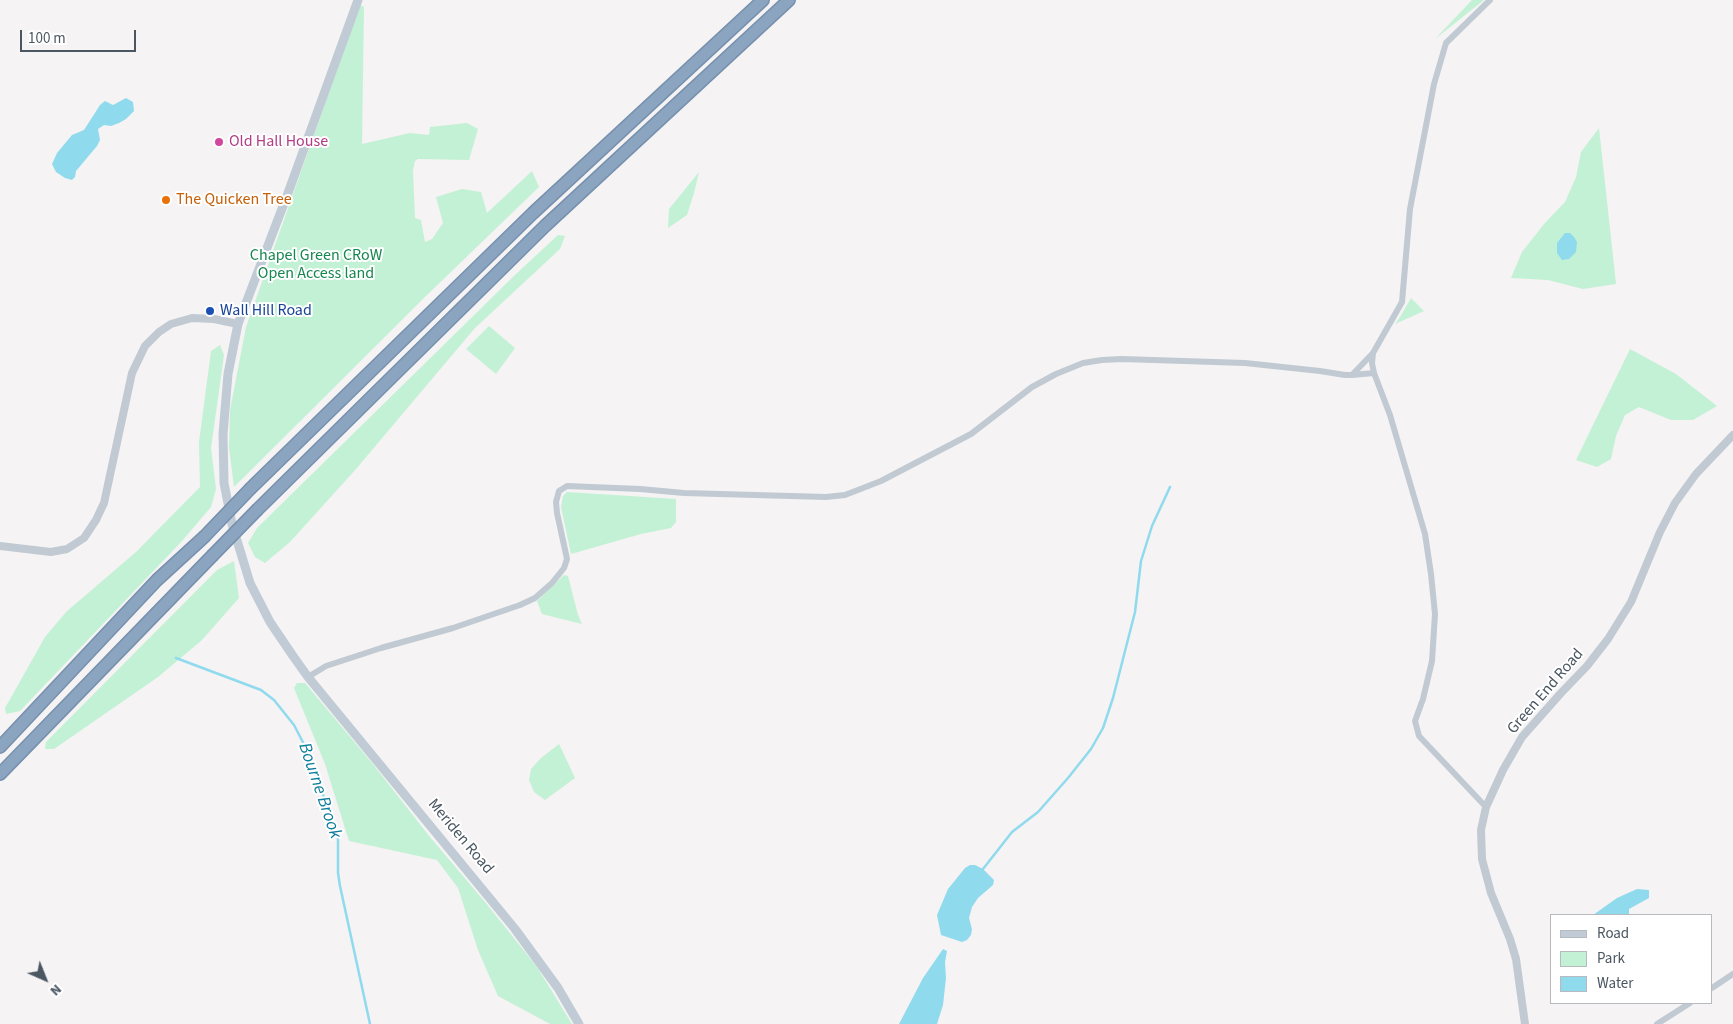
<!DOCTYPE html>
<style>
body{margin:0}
#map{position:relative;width:1733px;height:1024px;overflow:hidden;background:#f5f3f3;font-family:"Source Sans 3",sans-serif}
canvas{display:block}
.legend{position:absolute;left:1550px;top:914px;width:162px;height:90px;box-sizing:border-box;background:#fff;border:1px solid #b7bbc0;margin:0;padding:6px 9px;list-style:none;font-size:15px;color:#4a5661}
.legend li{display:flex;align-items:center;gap:10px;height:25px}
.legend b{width:25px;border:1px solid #b7bbc0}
.north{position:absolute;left:20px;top:954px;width:50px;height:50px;-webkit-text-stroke:4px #fff;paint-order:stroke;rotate:136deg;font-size:14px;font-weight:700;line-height:20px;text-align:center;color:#4a5661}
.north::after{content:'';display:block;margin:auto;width:18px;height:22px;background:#4a5661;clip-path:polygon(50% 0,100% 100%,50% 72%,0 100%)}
.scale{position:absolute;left:20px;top:30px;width:116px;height:22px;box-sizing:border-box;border:2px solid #4a5661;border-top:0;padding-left:6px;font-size:15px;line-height:18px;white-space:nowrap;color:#4a5661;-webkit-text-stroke:4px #fff;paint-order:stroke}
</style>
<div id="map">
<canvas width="1733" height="1024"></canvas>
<ul class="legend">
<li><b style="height:6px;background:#c1cbd6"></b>Road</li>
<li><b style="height:14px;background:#c3f1d5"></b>Park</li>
<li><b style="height:14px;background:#90daee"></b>Water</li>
</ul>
<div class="north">N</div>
<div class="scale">100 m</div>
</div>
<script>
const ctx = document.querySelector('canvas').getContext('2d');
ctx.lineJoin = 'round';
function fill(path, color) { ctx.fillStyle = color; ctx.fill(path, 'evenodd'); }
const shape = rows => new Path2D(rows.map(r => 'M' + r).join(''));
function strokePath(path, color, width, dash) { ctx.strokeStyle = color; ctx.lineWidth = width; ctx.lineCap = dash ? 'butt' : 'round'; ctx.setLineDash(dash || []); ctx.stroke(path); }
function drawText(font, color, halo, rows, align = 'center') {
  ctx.font = font + ' "Source Sans 3",sans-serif'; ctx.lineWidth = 4; ctx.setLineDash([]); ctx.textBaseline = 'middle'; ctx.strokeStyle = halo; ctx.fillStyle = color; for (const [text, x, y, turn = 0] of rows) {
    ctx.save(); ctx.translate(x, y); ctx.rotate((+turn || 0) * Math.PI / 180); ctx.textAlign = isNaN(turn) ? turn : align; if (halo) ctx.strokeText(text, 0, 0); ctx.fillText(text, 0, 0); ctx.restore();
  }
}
fill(shape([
 [1472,0,1484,0,1435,39],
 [360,5,364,7,362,144,410,133,429,135,430,127,467,123,478,129,469,160,418,159,415,161,413,171,415,218,421,220,425,242,432,239,443,223,436,197,462,189,481,192,487,213,532,171,539,187,427,295,234,487,229,448,230,410,246,327],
 [1599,128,1616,284,1583,289,1548,280,1511,278,1522,252,1544,224,1565,202,1576,177,1581,152],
 [699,172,694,193,687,215,668,228,669,209],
 [558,235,565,236,560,249,475,328,356,469,290,542,265,563,255,557,248,543,257,528,515,275],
 [1411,298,1424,311,1395,324,1400,317],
 [489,326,515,348,496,374,466,349],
 [220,345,224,355,211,448,216,489,211,507,182,541,20,711,6,714,5,708,45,637,66,612,136,552,200,487,199,442,211,351],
 [1630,349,1676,374,1717,406,1693,420,1671,420,1639,407,1625,415,1616,436,1611,459,1597,467,1576,460],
 [567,492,676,499,676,522,671,528,641,534,571,554,561,507,563,496],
 [234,561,239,598,202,640,158,677,54,749,45,749,46,742,217,570],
 [564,575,568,576,578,615,582,624,542,614,537,601],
 [297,683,305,683,372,763,430,837,485,902,537,967,572,1024,550,1024,498,996,478,950,458,888,437,860,349,841,325,764,294,688],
 [559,744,575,778,545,800,534,792,529,780,531,769,541,758]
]), '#c3f1d5');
fill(shape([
 [126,98,133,102,134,111,126,119,119,123,111,126,104,125,98,129,100,140,97,146,76,171,75,177,72,180,65,178,56,172,52,164,57,153,72,135,84,130,100,105,105,101,113,105],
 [1565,233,1570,233,1574,237,1577,242,1576,252,1569,259,1562,260,1557,253,1557,243],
 [970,865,975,865,983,869,994,880,993,885,978,898,972,907,969,918,972,929,971,935,967,940,962,942,941,935,937,915,948,889,965,868],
 [1637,889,1649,890,1649,898,1629,909,1629,915,1593,915,1617,898],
 [943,949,947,951,945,962,946,978,943,1005,937,1024,899,1024,923,978]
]), '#90daee');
strokePath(shape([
 [176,658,261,690,274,700,294,725,307,750,338,837,338,873,340,886,370,1024],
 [983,869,1012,832,1038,812,1068,778,1091,749,1103,728,1113,698,1135,612,1141,561,1152,526,1170,487]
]), '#90daee', 2.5);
const motorway = shape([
 [251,488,533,213,763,0],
 [258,509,545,226,789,0],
 [0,747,157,580,204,537],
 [0,774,212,556]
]);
strokePath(motorway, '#7690ad', 14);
strokePath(shape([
 [1373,353,1372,363,1374,373,1390,415,1425,534,1431,574,1435,614,1432,661,1423,699,1415,721,1419,736,1486,807],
 [1352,375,1374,373],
 [308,677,326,666,381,648,453,628,520,605,535,598,552,583,564,568,567,559,557,513,556,502,559,491,567,486,640,489,684,493,826,497,845,495,881,481,971,434,1032,387,1056,374,1083,363,1102,360,1122,359,1245,363,1320,371,1345,375,1352,375,1373,353,1402,302,1410,209,1434,84,1446,43,1490,0],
 [1712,988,1733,974],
 [1657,1024,1690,1003]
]), '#c1cad2', 6);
strokePath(shape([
 [0,546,51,552,67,549,84,538,96,520,104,503,132,373,145,346,159,332,171,324,192,318,214,319,238,324],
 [1525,1024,1516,959,1510,939,1491,893,1482,859,1481,830,1486,807,1503,770,1522,737,1561,693,1587,666,1608,639,1631,602,1660,532,1675,503,1696,474,1733,435]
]), '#c1cad2', 8);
strokePath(shape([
 [358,0,288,193,238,324,228,374,223,434,224,483,232,524,250,583,270,622,293,656,308,677,515,929,558,988,579,1024]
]), '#c1cbd6', 9);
strokePath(motorway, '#8ba5c1', 11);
const motorwayBridge = shape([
 [204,537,251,488],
 [212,556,258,509]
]);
strokePath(motorwayBridge, '#7690ad', 14, []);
strokePath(motorwayBridge, '#8ba5c1', 11);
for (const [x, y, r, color] of [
 [219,142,5,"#d1479c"],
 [166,200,5,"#e8710a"],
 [210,311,5,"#1a4fb4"]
]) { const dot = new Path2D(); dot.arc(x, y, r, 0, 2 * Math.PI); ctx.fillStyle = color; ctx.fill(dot); strokePath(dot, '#fff', 2); }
drawText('16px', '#b23c85', '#fff', [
 ["Old Hall House",229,142]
], 'left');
drawText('16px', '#c56008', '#fff', [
 ["The Quicken Tree",176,200]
], 'left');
drawText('16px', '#17864f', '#fff', [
 ["Chapel Green CRoW",316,256],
 ["Open Access land",316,274]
]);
drawText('16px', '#164399', '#fff', [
 ["Wall Hill Road",220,311]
], 'left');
drawText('16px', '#4a5661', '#fff', [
 ["Green End Road",1546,692,-49],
 ["Meriden Road",460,837,50]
]);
drawText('italic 18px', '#0c7c9b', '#fff', [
 ["Bourne Brook",319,791,71]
]);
</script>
